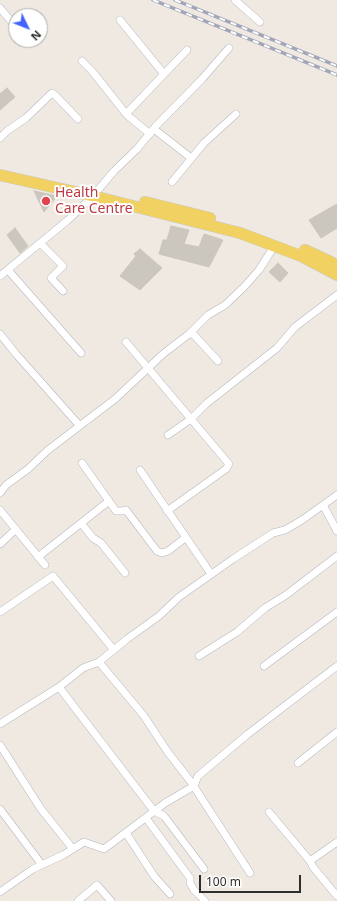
<!DOCTYPE html>
<style>
body{margin:0}
#map{position:relative;width:337px;height:901px;overflow:hidden;background:#efe9e1;font-family:"Noto Sans",sans-serif}
canvas{display:block}
.north{position:absolute;left:8px;top:8px;width:40px;height:40px;box-sizing:border-box;background:#fff;border:1px solid #ababab;border-radius:50%;rotate:133deg;font-size:11px;font-weight:700;line-height:16px;text-align:center;color:#2e2e2e}
.north::after{content:'';display:block;margin:auto;width:14px;height:18px;background:#4264fb;clip-path:polygon(50% 0,100% 100%,50% 72%,0 100%)}
.scale{position:absolute;left:199px;top:875px;width:102px;height:18px;box-sizing:border-box;border:2px solid #2e2e2e;border-top:0;padding-left:5px;font-size:12px;line-height:14px;white-space:nowrap;color:#2e2e2e;-webkit-text-stroke:3px #fff;paint-order:stroke}
</style>
<div id="map">
<canvas width="337" height="901"></canvas>
<div class="north">N</div>
<div class="scale">100 m</div>
</div>
<script>
const ctx = document.querySelector('canvas').getContext('2d');
ctx.lineJoin = 'round';
function fill(path, color) { ctx.fillStyle = color; ctx.fill(path, 'evenodd'); }
const shape = rows => new Path2D(rows.map(r => 'M' + r).join(''));
function strokePath(path, color, width, dash) { ctx.strokeStyle = color; ctx.lineWidth = width; ctx.lineCap = dash ? 'butt' : 'round'; ctx.setLineDash(dash || []); ctx.stroke(path); }
function drawText(font, color, halo, rows, align = 'center') {
  ctx.font = font + ' "Noto Sans",sans-serif'; ctx.lineWidth = 4; ctx.setLineDash([]); ctx.textBaseline = 'middle'; ctx.strokeStyle = halo; ctx.fillStyle = color; for (const [text, x, y, turn = 0] of rows) {
    ctx.save(); ctx.translate(x, y); ctx.rotate((+turn || 0) * Math.PI / 180); ctx.textAlign = isNaN(turn) ? turn : align; if (halo) ctx.strokeText(text, 0, 0); ctx.fillText(text, 0, 0); ctx.restore();
  }
}
const building = shape([
 [7,88,15,97,0,110,0,94,7,88],
 [34,191,57,196,44,212,34,191],
 [337,204,337,228,321,238,309,220,337,204],
 [171,226,189,230,184,244,199,247,204,234,223,240,209,267,159,254,163,240,167,240,171,226],
 [15,228,28,246,20,253,7,235,15,228],
 [140,249,162,268,140,290,120,276,136,256,134,254,140,249],
 [278,263,288,273,280,282,269,272,278,263]
]);
fill(building, '#cbc7bf');
strokePath(building, '#cbc5ba', 1);
const minor = shape([
 [235,0,260,22],
 [0,8,11,21],
 [120,20,164,74],
 [82,61,92,71,127,115,150,134],
 [126,114,187,50],
 [154,129,191,158],
 [0,138,7,131,26,118,52,93,55,95,78,119],
 [172,182,204,143,236,114],
 [40,243,63,266,51,278,63,291],
 [8,270,81,353],
 [0,276,68,220,93,196,114,171,137,149,155,127,202,79,229,48],
 [0,334,16,354,79,425],
 [189,334,208,315,225,305,244,287,259,270,275,245],
 [126,342,229,464,226,469,167,511],
 [168,435,191,419,207,403,277,348,295,327,337,295],
 [82,463,116,511,122,511,126,510,157,551,162,553,168,551,185,538],
 [140,470,211,574],
 [0,493,6,485,28,469,48,450,115,399,163,354,189,334,193,334,218,361],
 [323,505,337,531],
 [0,510,45,565],
 [81,523,93,538,101,543,125,573],
 [0,544,16,529],
 [38,557,109,501],
 [0,612,53,576,114,650],
 [199,656,237,632,265,608,286,595,337,556],
 [99,662,127,639,159,616,179,597,233,559,273,533,285,530,302,520,337,495],
 [264,666,337,612],
 [59,687,154,811,164,816,204,869],
 [0,724,59,687,83,668,99,662,144,716,167,751,191,782,250,873],
 [0,745,41,809,73,849],
 [298,763,337,732],
 [0,809,42,865],
 [269,812,310,861,313,867,337,896],
 [146,818,190,878,190,883,194,890,205,901],
 [126,833,154,876,170,894],
 [310,861,337,842],
 [0,892,33,869,63,855,84,842,104,849,165,803,194,786,198,776,248,734,337,666],
 [78,901,97,885,111,901]
]);
const primary = shape([
 [0,175,93,196,240,233,301,256,337,275],
 [145,202,210,218],
 [305,250,331,262,337,266]
]);
strokePath(minor, '#b4b7c1', 8);
strokePath(primary, '#c9c9c9', 12);
strokePath(minor, '#fff', 7);
strokePath(primary, '#f2d163', 11);
const rail = shape([
 [153,0,337,75],
 [175,0,337,66]
]);
strokePath(rail, '#a3a6b8', 3.5);
strokePath(rail, '#fff', 2, [6]);
for (const [x, y, r, color] of [
 [46,201,5,"#e0444e"]
]) { const dot = new Path2D(); dot.arc(x, y, r, 0, 2 * Math.PI); ctx.fillStyle = color; ctx.fill(dot); strokePath(dot, '#fff', 1.5); }
drawText('14px', '#be3a42', '#fff', [
 ["Health",55,193],
 ["Care Centre",55,209]
], 'left');
</script>
